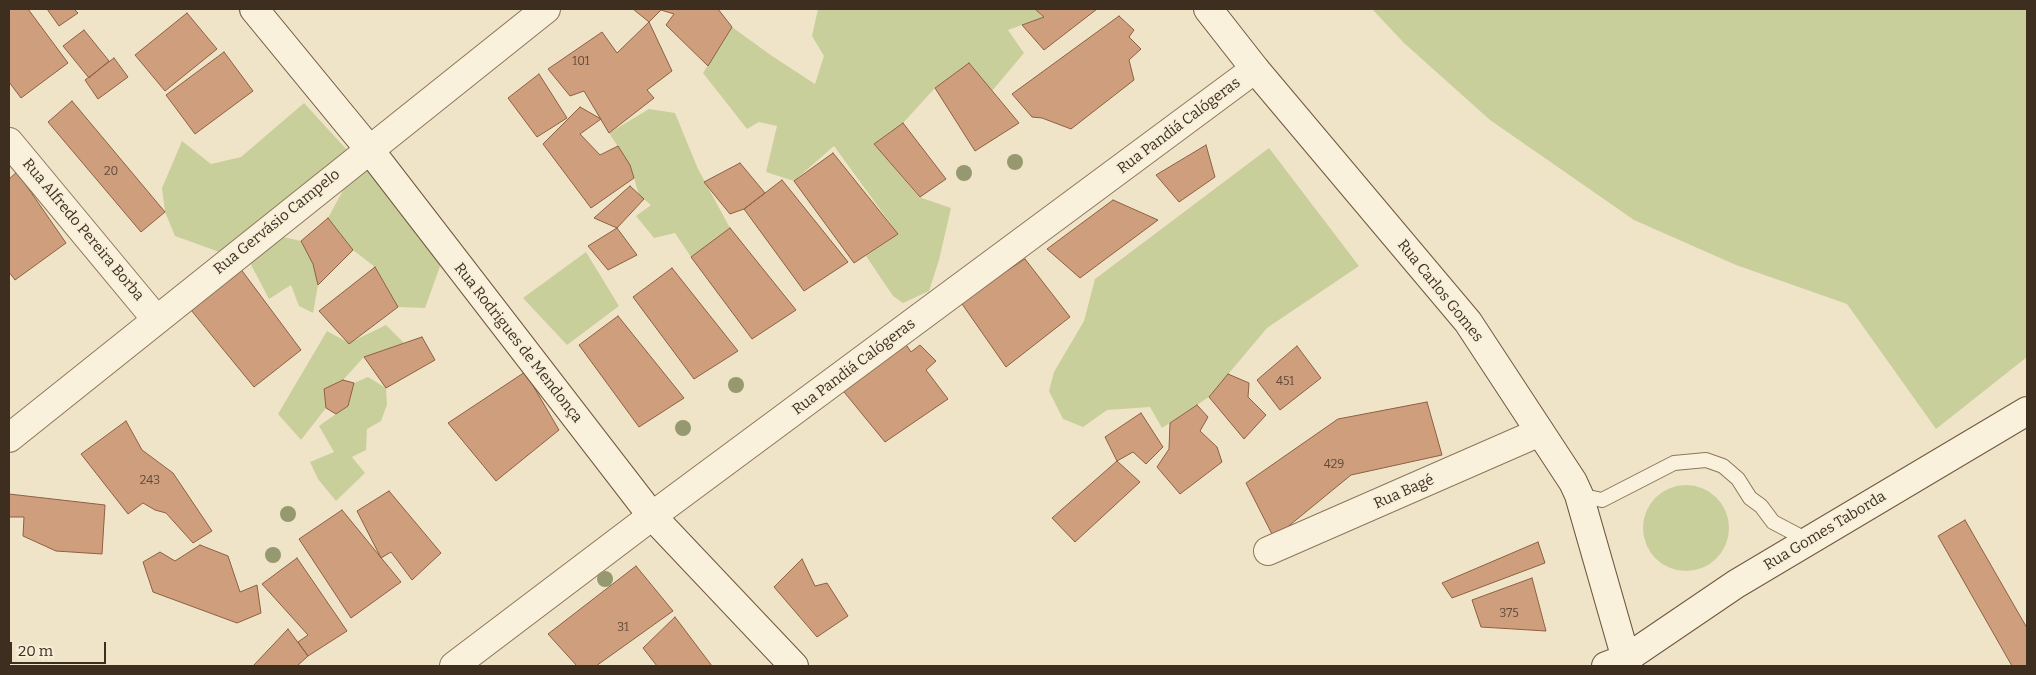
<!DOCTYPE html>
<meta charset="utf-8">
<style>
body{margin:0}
#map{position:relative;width:2036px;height:675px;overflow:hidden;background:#f0e4c8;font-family:Bitter,serif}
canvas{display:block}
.frame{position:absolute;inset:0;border:10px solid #3d2e20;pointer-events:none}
.scale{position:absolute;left:10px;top:642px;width:96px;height:22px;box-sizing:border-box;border:2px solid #3d2e20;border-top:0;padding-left:6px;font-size:15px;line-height:18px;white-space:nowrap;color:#3d2e20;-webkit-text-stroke:4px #f7eed8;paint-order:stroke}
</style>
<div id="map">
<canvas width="2036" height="675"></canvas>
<div class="frame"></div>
<div class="scale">20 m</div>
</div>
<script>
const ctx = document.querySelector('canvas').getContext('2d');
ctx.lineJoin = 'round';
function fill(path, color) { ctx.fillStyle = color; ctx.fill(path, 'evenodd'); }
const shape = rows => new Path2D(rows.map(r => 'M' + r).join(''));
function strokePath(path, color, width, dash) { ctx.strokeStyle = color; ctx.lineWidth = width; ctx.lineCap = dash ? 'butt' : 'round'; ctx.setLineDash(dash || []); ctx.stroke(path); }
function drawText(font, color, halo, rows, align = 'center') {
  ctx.font = font + ' Bitter,serif'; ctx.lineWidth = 4; ctx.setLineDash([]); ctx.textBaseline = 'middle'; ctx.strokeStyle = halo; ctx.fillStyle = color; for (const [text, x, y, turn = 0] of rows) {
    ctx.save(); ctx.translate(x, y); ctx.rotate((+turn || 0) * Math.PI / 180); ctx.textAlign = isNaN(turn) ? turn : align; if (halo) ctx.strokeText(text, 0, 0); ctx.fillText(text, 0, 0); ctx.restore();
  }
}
fill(shape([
 [818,9,1035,9,1044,17,1008,30,1024,53,992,91,969,63,935,88,903,123,874,144,919,197,951,208,939,260,929,291,903,303,893,296,866,256,898,234,834,146,794,181,766,172,777,126,759,122,747,129,703,73,732,27,772,56,815,84,824,56,812,36],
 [1372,9,2027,9,2027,357,1936,429,1847,304,1736,265,1634,220,1490,120,1404,43],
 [304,103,348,151,225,254,175,236,165,212,162,188,182,141,211,164,241,157],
 [649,109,675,113,698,169,730,228,691,257,675,233,654,238,636,216,651,205,639,195,630,165,609,133],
 [1269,148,1359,266,1267,328,1209,397,1162,428,1150,407,1107,410,1083,427,1063,419,1049,391,1054,372,1084,321,1095,279],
 [369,168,443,258,425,308,398,307,375,267,353,250,328,218,347,183],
 [279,236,301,241,313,264,318,285,313,313,299,306,291,285,269,299,247,257],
 [586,252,619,306,567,345,523,298],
 [386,325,404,343,364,357,343,380,324,389,326,408,301,440,278,414,327,331,349,343],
 [368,377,386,388,387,405,381,421,367,429,366,450,352,457,365,473,336,501,318,479,310,462,334,452,319,426,347,406,354,383],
 '1643 528a43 43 0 1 1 86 0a43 43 0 1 1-86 0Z'
]), '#c9cf9b');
const building = shape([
 [9,9,28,9,68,63,21,98,9,82,9,9],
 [47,9,74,9,78,13,59,26,47,9],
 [633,9,718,9,732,27,708,66,666,25,674,14,661,10,649,22,633,9],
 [1035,9,1097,9,1044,50,1022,25,1044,17,1035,9],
 [187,13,217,49,165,91,135,55,187,13],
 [1119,16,1134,30,1129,37,1141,49,1129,60,1134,80,1071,129,1042,118,1032,117,1012,94,1119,16],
 [649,22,672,71,647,90,654,98,609,133,584,91,570,96,548,69,602,32,617,53,649,22],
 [84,30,109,61,89,78,63,46,84,30],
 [224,52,253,91,195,134,166,95,224,52],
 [114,58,128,77,98,99,85,80,114,58],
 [969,63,1019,123,975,151,935,88,969,63],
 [539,74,567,118,537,137,508,98,539,74],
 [72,101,165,212,141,232,48,122,72,101],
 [580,107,601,119,580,134,600,155,618,146,630,165,634,178,591,208,543,144,580,107],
 [903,123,946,179,920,197,874,144,903,123],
 [1206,145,1215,177,1179,202,1156,175,1206,145],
 [833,153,898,234,854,263,794,181,833,153],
 [740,163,765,193,744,209,730,214,704,182,740,163],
 [17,172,66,243,15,280,9,272,9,179,17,172],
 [782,180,848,262,804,291,744,209,782,180],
 [630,186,644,199,617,228,594,218,630,186],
 [1113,200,1158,220,1080,278,1047,249,1113,200],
 [328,218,353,250,318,285,313,264,301,241,328,218],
 [617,228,637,255,608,270,588,246,617,228],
 [730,228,796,310,752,339,691,257,730,228],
 [1025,259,1070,317,1006,367,960,301,1025,259],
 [375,267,398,307,349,344,319,311,375,267],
 [240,268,301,350,254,387,191,310,240,268],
 [672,268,738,351,694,379,633,297,672,268],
 [618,316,684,398,639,427,579,345,618,316],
 [422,337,435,360,386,388,364,357,422,337],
 [903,340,911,352,920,345,936,361,926,370,948,399,885,442,840,387,903,340],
 [1297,346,1321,378,1280,410,1257,380,1297,346],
 [525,372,559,430,496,481,448,423,525,372],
 [1228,374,1249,383,1248,397,1266,415,1244,439,1209,397,1228,374],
 [343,380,354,383,348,406,336,414,326,408,324,389,343,380],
 [1427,402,1442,455,1351,475,1274,538,1246,483,1338,419,1427,402],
 [1197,405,1208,417,1200,431,1217,447,1222,462,1180,494,1157,467,1169,449,1170,423,1197,405],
 [1141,413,1163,447,1146,464,1133,452,1117,461,1105,437,1141,413],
 [126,421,142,450,173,473,212,531,193,543,166,513,155,510,143,503,128,514,81,454,126,421],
 [1117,461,1140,482,1075,542,1052,518,1117,461],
 [389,491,441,553,412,580,391,552,381,558,357,511,389,491],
 [9,494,105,505,102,554,56,551,23,536,24,517,9,517,9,494],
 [342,510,401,582,351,618,299,539,342,510],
 [1965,520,2027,628,2027,666,2012,666,1938,536,1965,520],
 [1538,542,1545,563,1452,598,1442,583,1538,542],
 [200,545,228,556,240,592,257,585,261,613,237,623,153,592,143,562,160,552,175,561,200,545],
 [297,558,347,631,308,656,298,642,308,635,262,584,297,558],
 [802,559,815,586,827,583,848,616,817,637,774,587,802,559],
 [636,566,673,611,596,666,577,666,548,634,636,566],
 [1532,578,1546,631,1481,627,1472,600,1532,578],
 [675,617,712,666,657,666,643,648,675,617],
 [288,629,308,656,297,666,253,666,288,629]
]);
fill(building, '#cf9f7d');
strokePath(building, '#8d5f41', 1);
const lane = shape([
 [1579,495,1602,500,1674,463,1706,460,1723,466,1738,479,1750,498,1761,506,1773,522,1809,541]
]);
const street = shape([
 [9,142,156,319],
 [9,438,546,9],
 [1268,551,1540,432],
 [454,666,652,516,1255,69]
]);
const secondary = shape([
 [254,9,369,149,652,516,794,666],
 [1208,9,1255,69,1468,322,1573,482,1579,495,1628,666],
 [1606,666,1627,658,1736,584,2027,411]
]);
strokePath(lane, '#8d765c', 16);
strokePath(street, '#8d765c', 30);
strokePath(secondary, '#6f573f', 30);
strokePath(lane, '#faf1dc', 14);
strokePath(street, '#faf1dc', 28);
strokePath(secondary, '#faf1dc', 28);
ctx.fillStyle = '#96986f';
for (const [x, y] of [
 [1015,162],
 [964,173],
 [736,385],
 [683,428],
 [288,514],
 [273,555],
 [605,579]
]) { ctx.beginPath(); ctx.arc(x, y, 8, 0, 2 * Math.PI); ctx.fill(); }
drawText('12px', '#624a37', null, [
 ["101",581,62],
 ["20",111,172],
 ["451",1285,382],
 ["429",1334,465],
 ["243",150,481],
 ["375",1509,614],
 ["31",623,628]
]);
drawText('15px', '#3d2e20', '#f7eed8', [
 ["Rua Pandiá Calógeras",1179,126,-37],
 ["Rua Gervásio Campelo",277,222,-39],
 ["Rua Alfredo Pereira Borba",83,230,50],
 ["Rua Carlos Gomes",1440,291,51],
 ["Rua Rodrigues de Mendonça",518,343,52],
 ["Rua Pandiá Calógeras",854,367,-37],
 ["Rua Bagé",1404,492,-24],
 ["Rua Gomes Taborda",1825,531,-31]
]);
</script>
